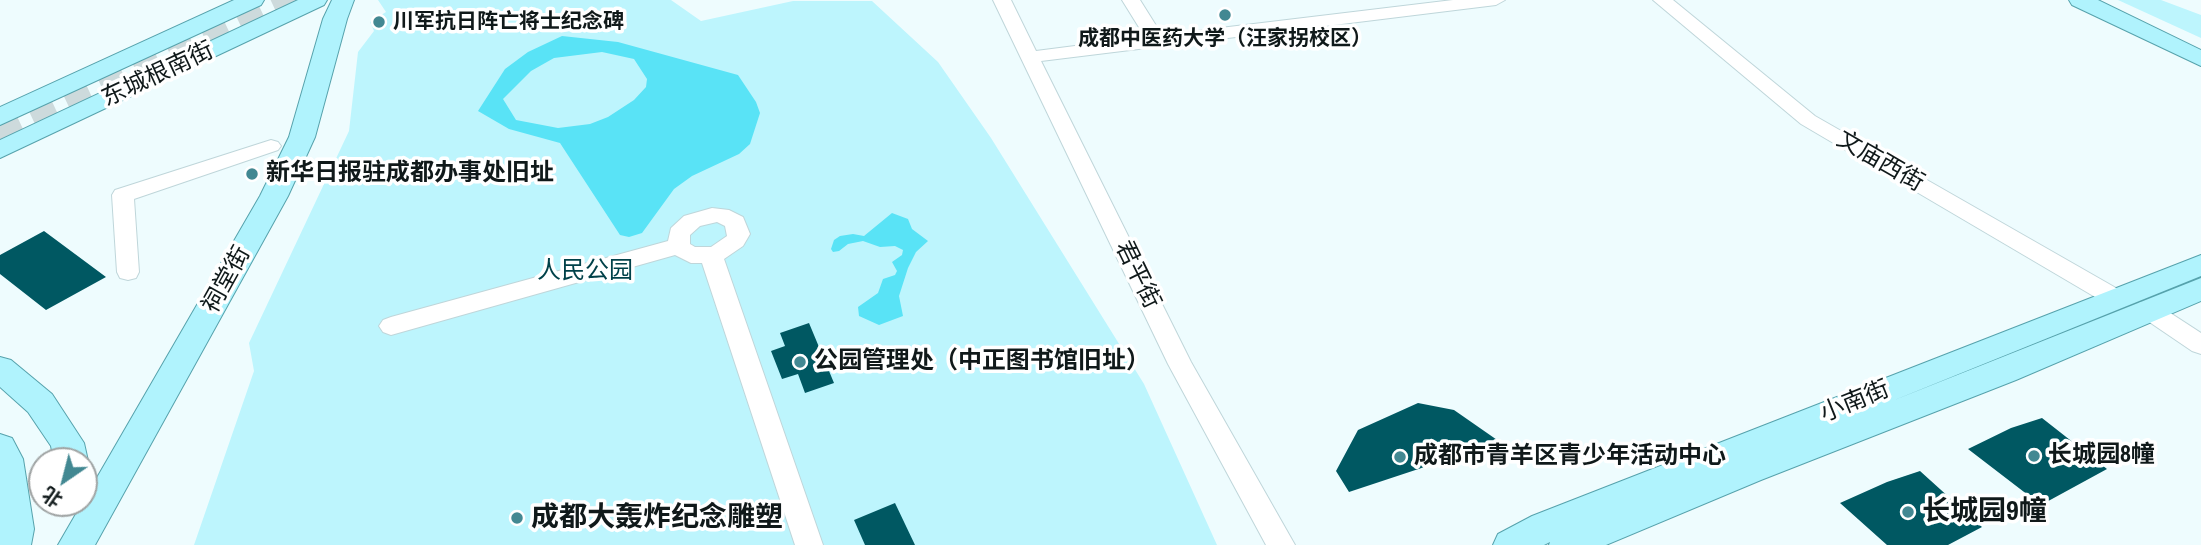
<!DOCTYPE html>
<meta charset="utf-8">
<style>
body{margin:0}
#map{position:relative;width:2201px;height:545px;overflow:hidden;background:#eefcfe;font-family:"Archivo Narrow","Noto Sans SC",sans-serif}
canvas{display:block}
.north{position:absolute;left:28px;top:447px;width:70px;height:70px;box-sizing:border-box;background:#fff;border:2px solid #9fa3a3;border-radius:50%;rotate:215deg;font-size:19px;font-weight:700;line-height:28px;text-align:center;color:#10191a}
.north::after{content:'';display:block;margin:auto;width:24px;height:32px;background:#428892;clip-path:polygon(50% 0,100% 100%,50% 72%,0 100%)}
</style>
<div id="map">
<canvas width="2201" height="545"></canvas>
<div class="north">北</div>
</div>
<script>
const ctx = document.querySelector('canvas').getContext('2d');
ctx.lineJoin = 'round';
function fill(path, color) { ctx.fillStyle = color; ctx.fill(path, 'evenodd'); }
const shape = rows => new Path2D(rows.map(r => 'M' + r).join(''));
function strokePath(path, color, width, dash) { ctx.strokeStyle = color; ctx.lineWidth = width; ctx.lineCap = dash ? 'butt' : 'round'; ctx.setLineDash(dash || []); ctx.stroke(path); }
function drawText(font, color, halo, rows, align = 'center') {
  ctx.font = font + ' "Archivo Narrow","Noto Sans SC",sans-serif'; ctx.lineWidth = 7; ctx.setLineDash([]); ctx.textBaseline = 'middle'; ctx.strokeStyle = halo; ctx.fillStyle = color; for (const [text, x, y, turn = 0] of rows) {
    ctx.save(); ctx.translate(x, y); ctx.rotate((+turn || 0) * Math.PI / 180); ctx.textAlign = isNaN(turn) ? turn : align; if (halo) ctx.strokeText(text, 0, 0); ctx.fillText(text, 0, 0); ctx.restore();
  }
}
fill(shape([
 [378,0,671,0,701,21,793,1,872,1,938,62,991,138,1144,384,1217,545,194,545,254,371,249,343,349,131,358,52,374,31,370,22,386,12],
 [2118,0,2161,0,2201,15,2201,38]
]), '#bdf5fd');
fill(shape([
 [562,36,618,42,738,75,756,102,760,113,750,144,739,154,692,176,674,189,642,233,629,237,620,235,560,143,509,129,478,111,505,69,528,52],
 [602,52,634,59,647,79,646,87,634,100,608,117,590,124,558,128,516,120,503,99,531,71,554,58],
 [892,213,908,219,912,229,928,241,916,252,908,268,899,296,903,316,879,325,859,316,858,307,878,293,883,279,895,275,897,271,892,262,902,255,903,250,895,246,880,247,863,241,848,244,839,251,833,252,831,249,834,240,840,236,853,234,864,236]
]), '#59e3f6');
fill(shape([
 [44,231,106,277,46,310,0,274,0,255],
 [809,323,834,383,805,393,798,374,782,379,771,351,785,346,780,333],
 [1418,403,1454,410,1500,442,1349,492,1336,471,1358,430],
 [2042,418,2107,469,2041,505,1968,449,2011,428],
 [1920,471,1982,527,1948,545,1887,545,1840,503,1887,482],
 [895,503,915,545,865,545,854,520]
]), '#005862');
strokePath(shape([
 [0,139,297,0]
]), '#cddadc', 25, [25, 13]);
const minor = shape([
 [993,0,1011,0,1036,51,1145,37,1122,0,1140,0,1162,35,1453,0,1505,0,1496,5,1041,61,1191,362,1295,545,1266,545,1168,364,993,0],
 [1653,0,1673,0,1815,116,2123,292,2127,298,2123,304,2115,306,2107,304,1801,124,1653,0],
 [271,140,278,142,281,146,278,150,134,199,139,272,136,278,128,280,120,278,117,272,112,195,115,190,271,140],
 [712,208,729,210,743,217,750,234,743,246,724,259,823,545,795,545,702,263,691,263,675,255,391,335,383,332,379,326,383,320,391,317,668,241,671,228,684,216,712,208],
 [717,222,725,226,727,236,711,247,695,247,690,244,690,235,700,226,717,222],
 [2147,301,2155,303,2201,333,2201,354,2192,351,2139,315,2135,309,2139,303,2147,301]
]);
const major = shape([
 [234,0,264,0,261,5,0,125,0,107,234,0],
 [298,0,327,0,324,5,0,158,0,140,298,0],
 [332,0,354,0,347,19,315,137,288,196,95,545,58,545,260,196,289,137,323,19,332,0],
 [2069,0,2098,0,2201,50,2201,66,2072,5,2069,0],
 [2201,255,2201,276,1892,401,2201,278,2201,301,2016,380,1761,480,1606,545,1549,545,1550,542,1544,545,1493,545,1498,534,1532,516,2201,255],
 [0,357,11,360,52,394,84,443,88,461,84,469,84,461,54,461,51,446,28,412,0,387,0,357],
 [0,434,12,438,23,459,34,529,31,545,0,545,0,434]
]);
strokePath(minor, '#bfd6da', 2);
strokePath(major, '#56a2ac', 2);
fill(minor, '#fff');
fill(major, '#b0f3fd');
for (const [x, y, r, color] of [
 [1225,15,7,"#428892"],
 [379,22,7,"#428892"],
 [252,174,7,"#428892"],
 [800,362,7,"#428892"],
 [2034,456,7,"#428892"],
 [1400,457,7,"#428892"],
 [1908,512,7,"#428892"],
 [517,518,7,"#428892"]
]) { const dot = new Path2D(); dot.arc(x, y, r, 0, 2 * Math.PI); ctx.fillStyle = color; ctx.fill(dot); strokePath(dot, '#fff', 2.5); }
drawText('bold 21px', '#10191a', '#fff', [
 ["川军抗日阵亡将士纪念碑",393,22],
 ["成都中医药大学（汪家拐校区）",1225,39,"center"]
], 'left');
drawText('24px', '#10191a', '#fff', [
 ["东城根南街",158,75,-25],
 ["文庙西街",1880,162,30],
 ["君平街",1137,275,64],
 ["祠堂街",227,280,-61],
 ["小南街",1855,402,-22]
]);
drawText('bold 24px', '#10191a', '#fff', [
 ["新华日报驻成都办事处旧址",266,174],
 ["公园管理处（中正图书馆旧址）",814,362],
 ["长城园8幢",2048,456],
 ["成都市青羊区青少年活动中心",1414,457]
], 'left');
drawText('24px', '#004149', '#fff', [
 ["人民公园",585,272]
]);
drawText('bold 28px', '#10191a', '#fff', [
 ["长城园9幢",1922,512],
 ["成都大轰炸纪念雕塑",531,518]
], 'left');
</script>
